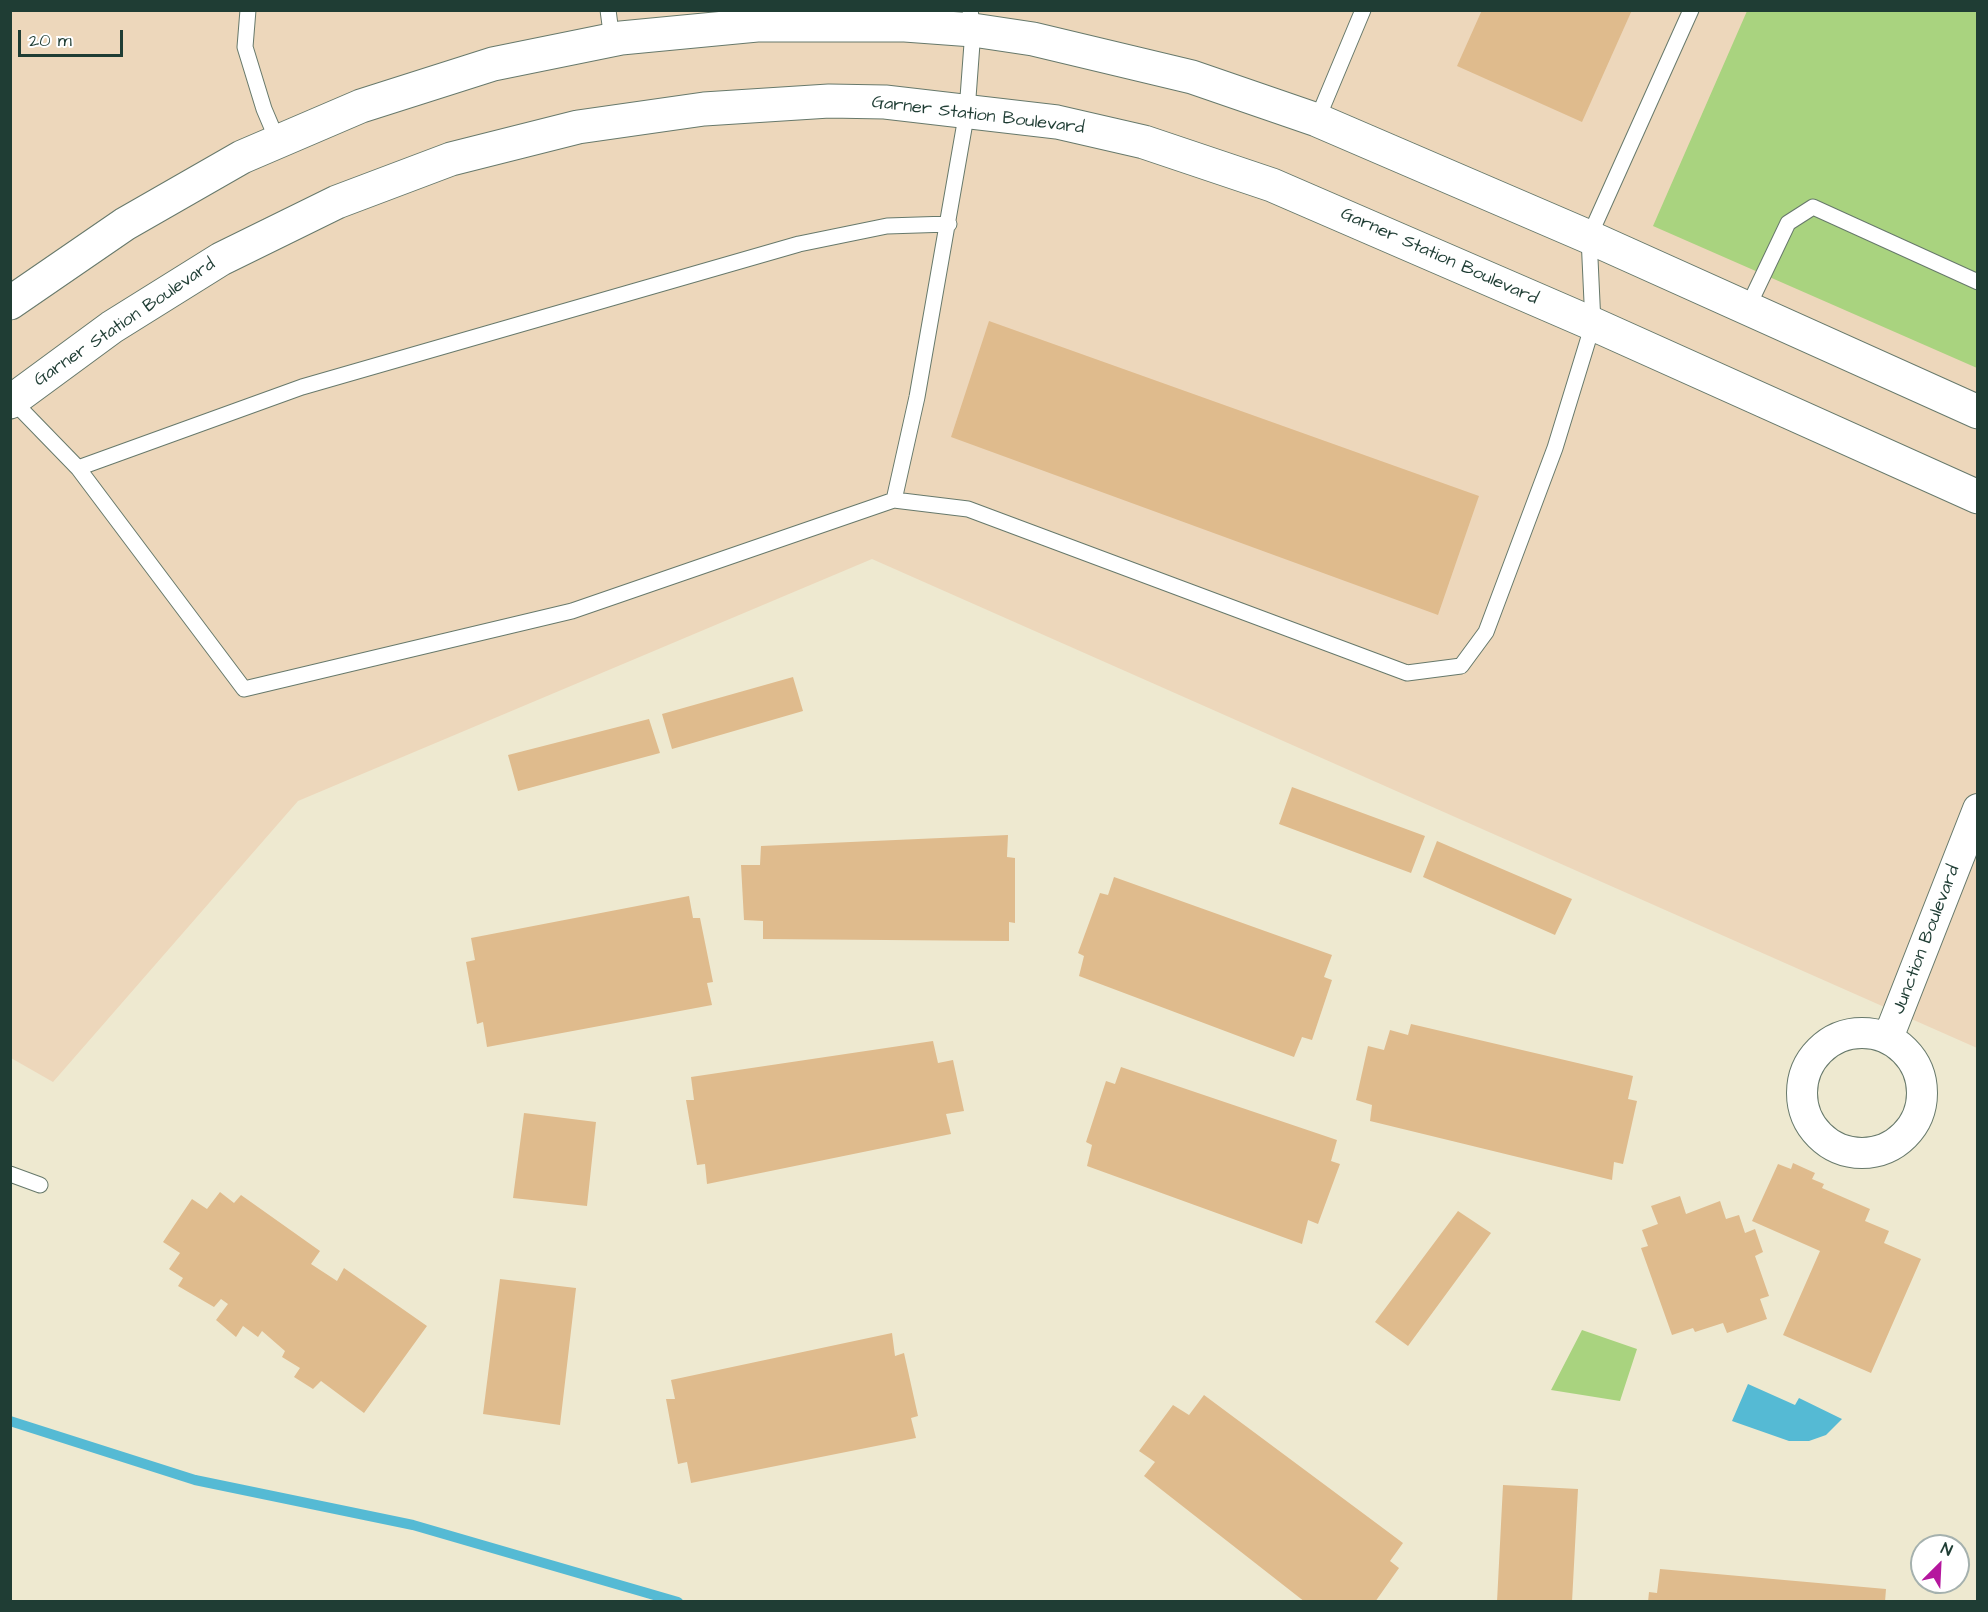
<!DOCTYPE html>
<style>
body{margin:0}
#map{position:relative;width:1988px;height:1612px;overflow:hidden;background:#eee9d0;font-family:"Architects Daughter",sans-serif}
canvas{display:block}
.frame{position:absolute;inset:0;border:12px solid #1f3d34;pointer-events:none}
.north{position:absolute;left:1910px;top:1534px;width:60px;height:60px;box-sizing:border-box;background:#fff;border:2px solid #a5b1ae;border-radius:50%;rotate:24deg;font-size:16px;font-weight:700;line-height:24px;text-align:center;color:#1f3d34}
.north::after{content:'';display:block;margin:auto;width:21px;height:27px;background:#b5179e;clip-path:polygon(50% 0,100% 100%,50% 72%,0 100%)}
.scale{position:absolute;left:18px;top:30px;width:105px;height:27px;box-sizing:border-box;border:3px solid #1f3d34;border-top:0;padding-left:8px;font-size:18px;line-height:21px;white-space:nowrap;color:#1f3d34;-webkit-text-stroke:4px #fff;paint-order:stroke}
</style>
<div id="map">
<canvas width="1988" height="1612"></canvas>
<div class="frame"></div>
<div class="north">N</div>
<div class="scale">20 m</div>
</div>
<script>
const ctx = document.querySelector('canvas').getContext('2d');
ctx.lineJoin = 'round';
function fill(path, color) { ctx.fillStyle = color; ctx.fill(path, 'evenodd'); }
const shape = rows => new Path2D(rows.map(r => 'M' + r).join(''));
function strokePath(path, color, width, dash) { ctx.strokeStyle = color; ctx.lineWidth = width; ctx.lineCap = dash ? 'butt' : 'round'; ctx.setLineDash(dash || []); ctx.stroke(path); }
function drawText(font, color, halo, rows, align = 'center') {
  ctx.font = font + ' "Architects Daughter",sans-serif'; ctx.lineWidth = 4.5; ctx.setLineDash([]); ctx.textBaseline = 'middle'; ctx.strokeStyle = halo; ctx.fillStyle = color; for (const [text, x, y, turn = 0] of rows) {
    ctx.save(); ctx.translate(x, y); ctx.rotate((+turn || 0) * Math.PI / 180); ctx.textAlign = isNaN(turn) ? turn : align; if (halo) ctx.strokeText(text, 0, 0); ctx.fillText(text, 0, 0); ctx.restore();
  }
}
fill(shape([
 [11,11,1977,11,1977,1048,872,559,298,801,53,1082,11,1058]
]), '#edd7bb');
fill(shape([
 [1747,11,1977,11,1977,368,1653,226],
 [1582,1330,1637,1349,1620,1401,1551,1390]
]), '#a9d37f');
fill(shape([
 [1748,1384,1795,1405,1799,1398,1842,1419,1826,1435,1809,1441,1789,1441,1732,1421]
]), '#55bad4');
strokePath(shape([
 [10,1421,195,1480,413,1525,678,1602]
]), '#55bad4', 10);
fill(shape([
 [1482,10,1632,10,1582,122,1457,66],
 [989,321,1479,496,1438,615,951,437],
 [793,677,803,711,672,749,662,714],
 [649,719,660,753,518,791,508,755],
 [1292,787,1425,836,1411,873,1279,824],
 [1008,835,1007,857,1015,858,1015,923,1009,922,1009,941,763,939,763,921,744,920,741,865,760,865,761,846],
 [1437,841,1572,899,1555,935,1423,877],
 [1114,877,1332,955,1324,977,1332,980,1312,1040,1302,1037,1294,1057,1079,976,1084,956,1078,953,1100,893,1108,895],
 [689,896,693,918,700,918,713,982,707,983,712,1005,487,1047,483,1022,477,1024,466,962,475,960,471,938],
 [1411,1024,1633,1076,1628,1099,1637,1101,1623,1164,1614,1162,1612,1180,1370,1121,1372,1105,1356,1100,1368,1046,1384,1050,1390,1030,1408,1035],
 [933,1041,938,1063,953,1060,964,1111,946,1114,951,1134,707,1184,705,1164,697,1165,686,1100,694,1100,691,1077],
 [1121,1067,1337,1140,1331,1161,1340,1164,1318,1224,1308,1220,1302,1244,1087,1166,1092,1145,1086,1142,1106,1081,1115,1084],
 [524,1113,596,1122,587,1206,513,1198],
 [1793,1163,1815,1173,1812,1179,1824,1184,1822,1188,1870,1209,1865,1221,1889,1231,1884,1243,1921,1259,1871,1373,1783,1335,1820,1251,1752,1221,1778,1164,1791,1169],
 [220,1192,234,1203,241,1195,320,1251,311,1264,337,1281,344,1268,427,1326,364,1413,321,1381,313,1389,294,1377,300,1368,282,1357,285,1351,262,1331,258,1337,243,1326,236,1337,216,1320,228,1304,221,1299,214,1307,178,1286,183,1278,169,1269,180,1253,163,1242,192,1199,207,1209],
 [1680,1196,1686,1214,1720,1201,1726,1219,1739,1215,1745,1233,1755,1229,1763,1252,1755,1256,1769,1296,1760,1299,1767,1319,1727,1333,1723,1323,1695,1332,1693,1328,1672,1335,1641,1248,1648,1246,1642,1230,1658,1224,1651,1206],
 [1458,1211,1491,1233,1408,1346,1375,1322],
 [500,1279,576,1288,560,1425,483,1414],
 [892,1333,895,1356,904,1353,918,1416,911,1418,916,1438,691,1483,687,1462,678,1464,666,1399,675,1399,671,1380],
 [1204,1395,1403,1543,1390,1561,1399,1568,1375,1602,1305,1602,1144,1476,1155,1462,1139,1451,1173,1405,1189,1415],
 [1503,1485,1578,1489,1572,1602,1497,1602],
 [1660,1569,1886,1589,1885,1602,1648,1602,1649,1592,1657,1593]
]), '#dfbb8d');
const service = shape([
 [248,10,245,47,264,109,278,142],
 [608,10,612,40],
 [970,10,973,30,967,111,917,397,894,500,968,509,1407,673,1461,666,1486,632,1555,448,1593,324,1589,237,1691,10],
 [1317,120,1363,10],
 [1747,309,1788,223,1813,207,1978,282],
 [10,398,78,468,244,689,572,611,894,500],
 [78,468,302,387,799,244,887,226,949,224],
 [10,1174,40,1185]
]);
const minor = shape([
 '1802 1093a60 60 0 1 1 120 0a60 60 0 1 1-120 0Z',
 [1888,1038,1978,809]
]);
const tertiary = shape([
 [10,303,125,224,242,157,361,106,493,64,621,38,757,25,905,25,973,30,1033,39,1192,77,1317,120,1589,237,1978,412],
 [10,402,112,327,221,259,337,202,451,159,578,127,704,109,829,101,885,102,1057,122,1144,142,1272,185,1593,324,1978,497]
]);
strokePath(service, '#67796b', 17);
strokePath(minor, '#67796b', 32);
strokePath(tertiary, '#67796b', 35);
strokePath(service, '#fff', 15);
strokePath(minor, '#fff', 30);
strokePath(tertiary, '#fff', 33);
drawText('18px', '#1f3d34', '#fff', [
 ["Garner Station Boulevard",978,116,7],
 ["Garner Station Boulevard",1439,257,24],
 ["Garner Station Boulevard",125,323,-34],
 ["Junction Boulevard",1927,940,-69]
]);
</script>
